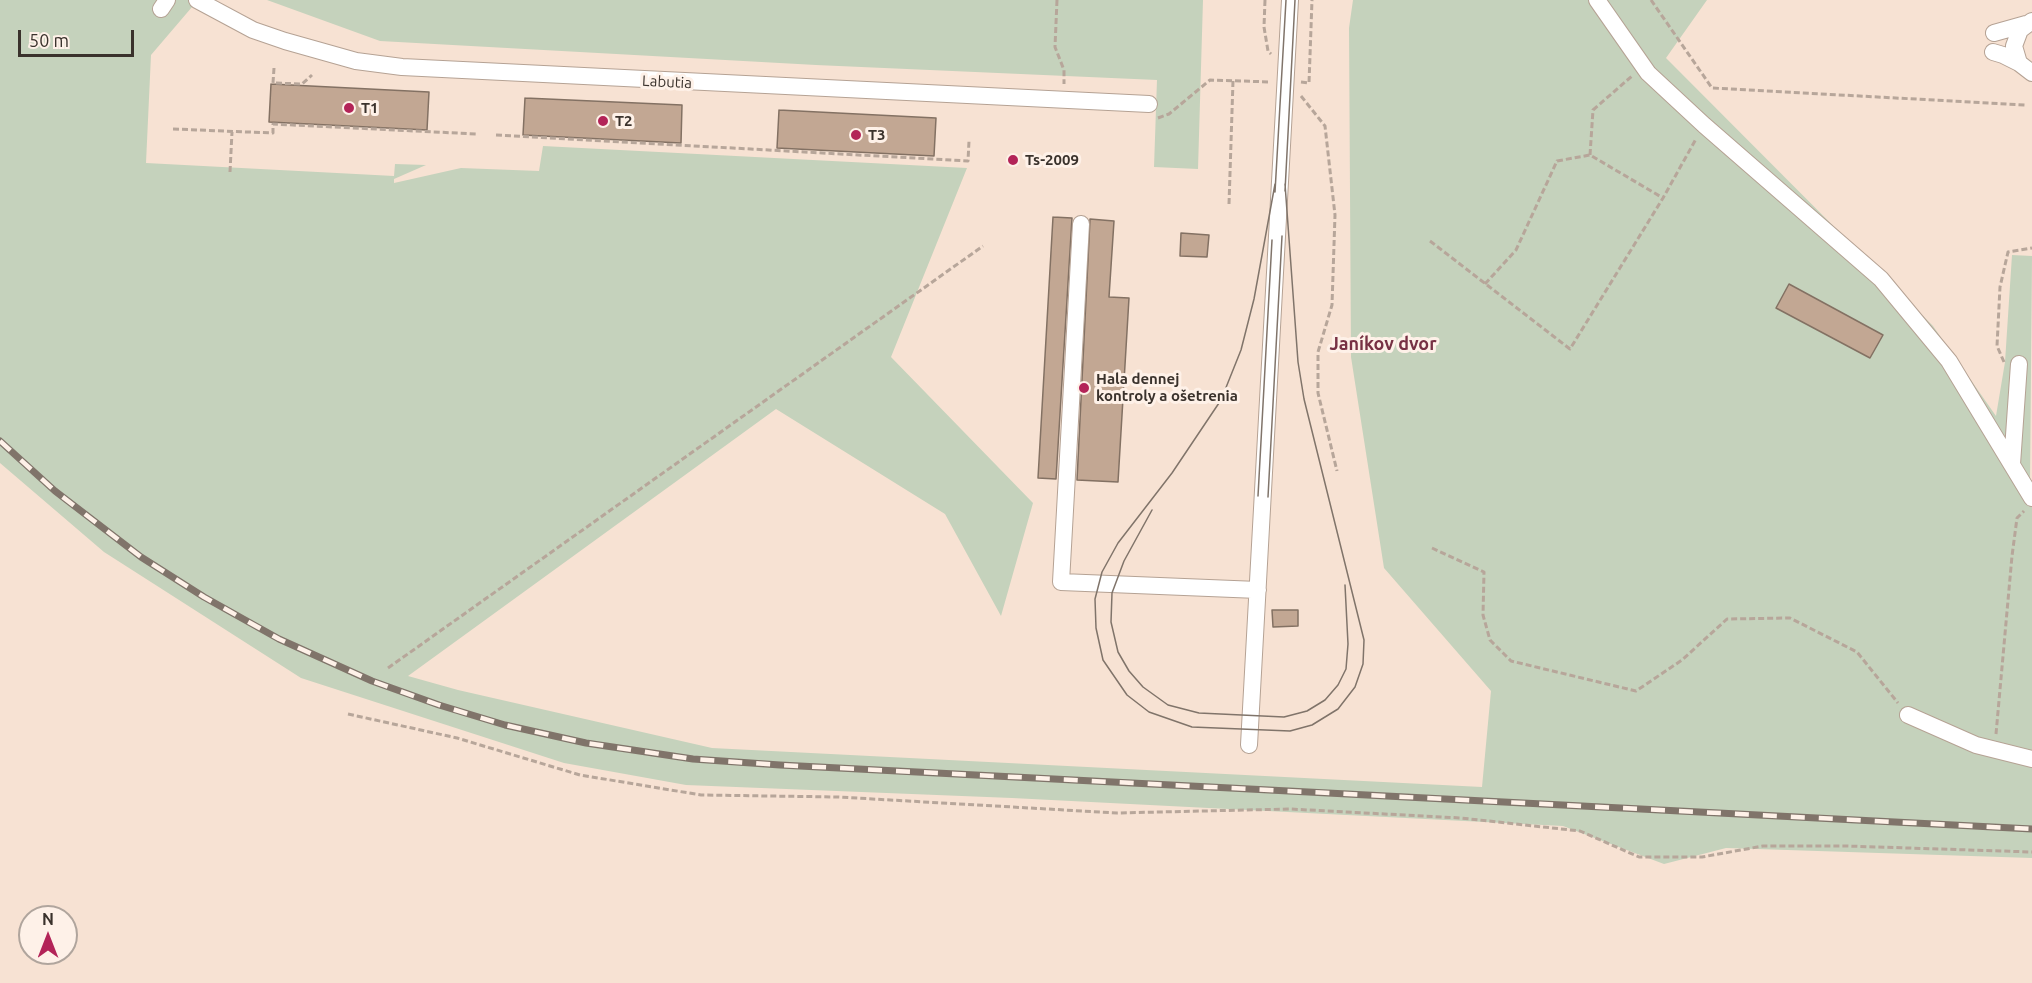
<!DOCTYPE html>
<meta charset="utf-8">
<style>
body{margin:0}
#map{position:relative;width:2032px;height:983px;overflow:hidden;background:#f7e2d3;font-family:Ubuntu,sans-serif}
canvas{display:block}
.north{position:absolute;left:18px;top:905px;width:60px;height:60px;box-sizing:border-box;background:#fef1e8;border:2px solid #b0a59d;border-radius:50%;rotate:0deg;font-size:16px;font-weight:700;line-height:24px;text-align:center;color:#3a322c}
.north::after{content:'';display:block;margin:auto;width:21px;height:27px;background:#b32458;clip-path:polygon(50% 0,100% 100%,50% 72%,0 100%)}
.scale{position:absolute;left:18px;top:30px;width:116px;height:27px;box-sizing:border-box;border:3px solid #3a322c;border-top:0;padding-left:8px;font-size:18px;line-height:21px;white-space:nowrap;color:#3a322c;-webkit-text-stroke:4px #fef1e8;paint-order:stroke}
</style>
<div id="map">
<canvas width="2032" height="983"></canvas>
<div class="north">N</div>
<div class="scale">50 m</div>
</div>
<script>
const ctx = document.querySelector('canvas').getContext('2d');
ctx.lineJoin = 'round';
function fill(path, color) { ctx.fillStyle = color; ctx.fill(path, 'evenodd'); }
const shape = rows => new Path2D(rows.map(r => 'M' + r).join(''));
function strokePath(path, color, width, dash) { ctx.strokeStyle = color; ctx.lineWidth = width; ctx.lineCap = dash ? 'butt' : 'round'; ctx.setLineDash(dash || []); ctx.stroke(path); }
function drawText(font, color, halo, rows, align = 'center') {
  ctx.font = font + ' Ubuntu,sans-serif'; ctx.lineWidth = 6; ctx.setLineDash([]); ctx.textBaseline = 'middle'; ctx.strokeStyle = halo; ctx.fillStyle = color; for (const [text, x, y, turn = 0] of rows) {
    ctx.save(); ctx.translate(x, y); ctx.rotate((+turn || 0) * Math.PI / 180); ctx.textAlign = isNaN(turn) ? turn : align; if (halo) ctx.strokeText(text, 0, 0); ctx.fillText(text, 0, 0); ctx.restore();
  }
}
fill(shape([
 [0,0,198,0,151,55,146,163,394,176,395,164,426,165,394,179,394,183,461,168,539,171,543,146,967,168,891,357,1033,503,1001,616,945,514,776,409,408,676,458,690,712,748,1482,787,1491,691,1384,568,1351,357,1349,28,1353,0,1707,0,1666,58,1933,326,1996,416,2005,362,2012,255,2032,256,2030,485,2032,488,2032,858,1726,848,1664,864,1563,826,1012,798,686,785,564,763,301,678,104,552,0,463],
 [267,0,1203,0,1198,169,1154,167,1157,80,816,65,380,41]
]), '#c5d2bc');
const building = shape([
 [271,84,429,92,427,130,269,122,271,84],
 [525,98,682,105,681,143,523,135,525,98],
 [779,110,936,118,934,156,777,148,779,110],
 [1053,217,1072,218,1056,479,1038,478,1053,217],
 [1090,219,1114,221,1109,297,1129,298,1118,482,1077,480,1090,219],
 [1181,233,1209,235,1207,257,1180,256,1181,233],
 [1789,284,1883,335,1870,358,1776,308,1789,284],
 [1272,610,1298,610,1298,626,1273,627,1272,610]
]);
fill(building, '#c2a793');
strokePath(building, '#837163', 1.5);
const minor = shape([
 [197,0,253,30,285,41,356,61,402,67,1149,104],
 [1597,0,1648,73,1704,125,1881,279,1949,361,2032,498],
 [161,9,167,0],
 [2032,21,2020,30,2014,46,2019,63,2032,73],
 [1994,33,2026,24],
 [1993,52,2003,55,2019,63],
 [1081,224,1061,582,1258,590],
 [2012,464,2019,364],
 [1908,715,1976,745,2032,759],
 [1249,745,1290,0]
]);
strokePath(minor, '#b5a294', 18);
strokePath(shape([
 [1057,0,1055,47,1064,70,1064,84],
 [1265,0,1264,27,1268,51,1271,54],
 [1651,0,1712,88,2025,105],
 [274,68,273,83,302,84,312,75],
 [1301,82,1309,83,1312,0],
 [1301,96,1325,126,1335,215,1332,305,1318,352,1318,393,1337,471],
 [1158,118,1169,114,1210,80,1271,82],
 [173,129,273,133,273,124,476,134],
 [496,135,968,161,969,141],
 [1590,155,1593,110,1632,76],
 [230,172,232,132],
 [1229,204,1233,81],
 [1430,241,1570,349,1663,198,1696,139],
 [1485,284,1516,250,1557,161,1590,155,1663,198],
 [2004,362,1997,346,2000,287,2005,265,2008,252,2032,248],
 [1432,548,1484,572,1483,615,1490,640,1511,661,1636,691,1682,660,1727,619,1790,618,1857,652,1898,703],
 [388,668,983,246],
 [348,714,457,738,580,775,701,795,838,797,1117,813,1290,809,1461,818,1580,831,1639,857,1702,857,1763,846,1847,846,2032,852],
 [1996,734,2012,556,2017,518,2024,511]
]), '#b7a69a', 3, [6, 3]);
strokePath(minor, '#fff', 16);
strokePath(shape([
 [1275,184,1254,299,1241,350,1221,400,1172,473,1118,543,1102,572,1095,599,1096,628,1103,660,1127,695,1149,712,1192,727,1290,731,1312,725,1338,709,1355,687,1363,664,1364,640,1304,399,1298,362,1285,184],
 [1285,191,1295,0],
 [1275,192,1286,0],
 [1258,496,1272,240],
 [1268,497,1282,236],
 [1152,510,1124,561,1112,593,1111,622,1118,652,1129,671,1143,687,1168,705,1199,713,1284,717,1307,711,1325,700,1338,685,1346,669,1348,644,1345,585]
]), '#80746a', 1.5);
const rail = shape([
 [0,441,55,491,141,557,204,597,279,639,372,681,439,705,505,725,586,743,693,759,780,765,2032,829]
]);
strokePath(rail, '#80746a', 7);
strokePath(rail, '#fef1e8', 4.5, [14]);
for (const [x, y, r, color] of [
 [349,108,6,"#b32458"],
 [603,121,6,"#b32458"],
 [856,135,6,"#b32458"],
 [1013,160,6,"#b32458"],
 [1084,388,6,"#b32458"]
]) { const dot = new Path2D(); dot.arc(x, y, r, 0, 2 * Math.PI); ctx.fillStyle = color; ctx.fill(dot); strokePath(dot, '#fef1e8', 2); }
drawText('15px', '#3a322c', '#fef1e8', [
 ["Labutia",667,82,3]
]);
drawText('bold 15px', '#3a322c', '#fef1e8', [
 ["T1",361,108],
 ["T2",615,121],
 ["T3",868,135],
 ["Ts-2009",1025,160],
 ["Hala dennej",1096,379],
 ["kontroly a ošetrenia",1096,396]
], 'left');
drawText('bold 18px', '#773144', '#fef1e8', [
 ["Janíkov dvor",1383,344]
]);
</script>
